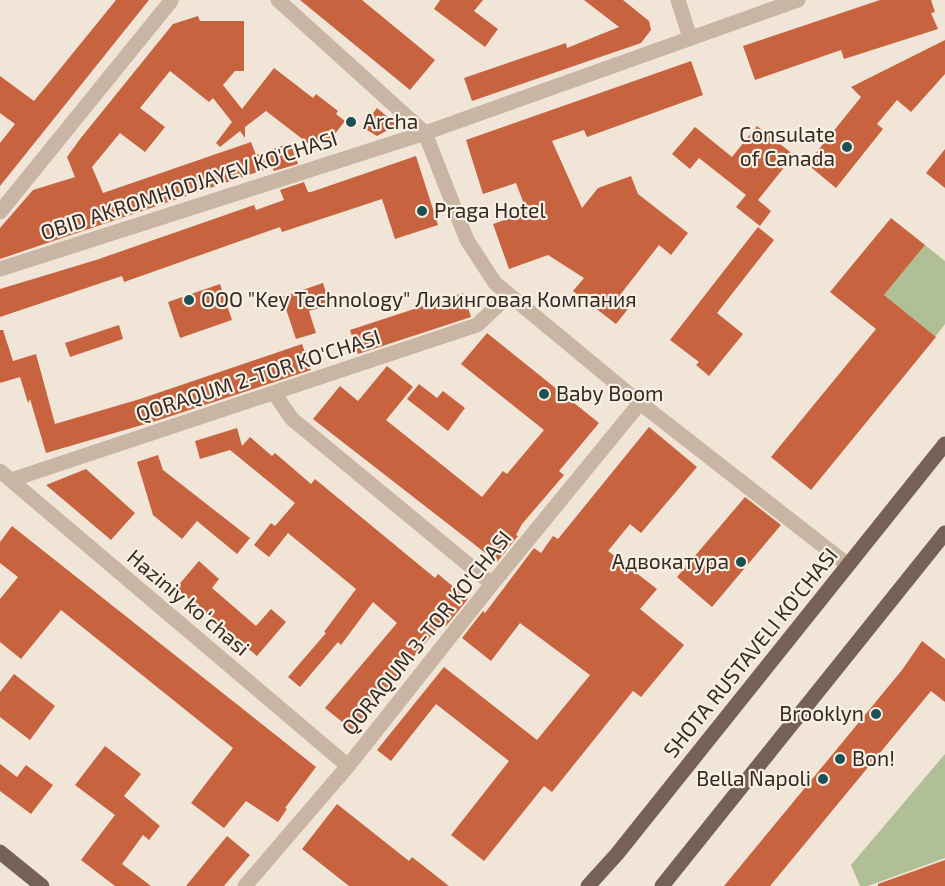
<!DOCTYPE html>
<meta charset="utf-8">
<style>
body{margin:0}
canvas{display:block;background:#f1e5d7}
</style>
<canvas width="945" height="886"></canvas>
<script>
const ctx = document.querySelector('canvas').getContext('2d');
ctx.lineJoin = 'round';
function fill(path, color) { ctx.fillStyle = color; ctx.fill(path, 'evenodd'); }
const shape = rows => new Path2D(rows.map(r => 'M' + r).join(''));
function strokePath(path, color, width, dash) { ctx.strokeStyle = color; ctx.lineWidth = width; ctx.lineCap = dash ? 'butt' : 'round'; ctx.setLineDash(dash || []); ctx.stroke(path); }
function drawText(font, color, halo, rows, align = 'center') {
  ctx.font = font + ' "Exo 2",sans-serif'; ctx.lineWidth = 4.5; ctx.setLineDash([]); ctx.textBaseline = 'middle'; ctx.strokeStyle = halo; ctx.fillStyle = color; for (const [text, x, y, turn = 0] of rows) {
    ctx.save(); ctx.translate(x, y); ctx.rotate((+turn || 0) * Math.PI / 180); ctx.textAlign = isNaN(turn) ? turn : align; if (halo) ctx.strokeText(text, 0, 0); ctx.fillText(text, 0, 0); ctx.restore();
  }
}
fill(shape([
 [925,245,945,261,945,324,935,337,884,295],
 [945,754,945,858,868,886,860,886,851,865]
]), '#b1bf97');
fill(shape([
 [116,0,149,0,0,186,0,143,15,124,0,113,0,76,34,101],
 [300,0,362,0,435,60,410,90],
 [440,0,483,0,474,11,498,29,485,47,434,9],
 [584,0,623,0,649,21,651,30,641,43,472,101,464,78,566,43,567,48,619,27],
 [880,0,931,0,935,12,931,13,938,29,844,59,841,50,755,80,743,46],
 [198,16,200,21,244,21,244,71,235,71,223,85,242,109,274,68,313,98,316,94,338,111,336,114,345,121,326,145,320,140,314,148,266,111,245,127,245,138,240,131,220,147,216,143,232,122,213,98,209,102,170,71,140,108,165,127,145,152,120,133,92,167,103,193,251,142,256,155,290,143,298,164,274,171,272,167,0,259,0,228,33,190,75,177,67,157,80,139,173,24],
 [945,40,945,74,911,112,897,100,877,124,883,129,836,188,807,164,861,97,851,87],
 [691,61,703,95,587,137,584,130,552,141,582,208,598,188,631,176,638,194,688,233,671,255,659,245,620,295,632,304,616,324,573,291,584,278,548,255,509,269,493,224,527,212,516,183,483,194,466,140],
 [377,108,397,125,377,136,362,127],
 [757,126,794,155,758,200,771,211,760,226,736,207,746,195,699,158,690,169,672,154,695,127,732,157],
 [945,149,945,188,926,173],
 [416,156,438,225,395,239,382,199,282,232,280,227,124,282,122,276,0,317,0,289,96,260,254,205,256,210,284,200,280,190,304,182,308,192,311,192],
 [891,218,925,245,884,295,936,337,811,490,771,457,876,329,830,292],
 [758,227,774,240,717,313,743,334,709,376,696,365,699,362,670,340],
 [323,283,330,305,309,311,316,333,296,339,282,297],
 [220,284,232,320,180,338,168,302],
 [463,293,471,317,358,354,350,330],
 [119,325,123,339,70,357,65,343],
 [0,330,3,330,13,361,36,354,55,424,140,399,302,344,311,370,159,420,46,453,30,399,28,403,20,377,0,383],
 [487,333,599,423,559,471,564,475,522,524,516,535,518,536,497,562,313,419,340,386,358,401,387,366,413,387,386,420,482,497,503,471,507,474,544,430,461,364],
 [419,384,437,398,443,391,465,408,448,431,407,399],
 [649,427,697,467,641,533,630,524,608,551,657,589,640,609,684,645,641,697,633,691,552,792,544,786,484,861,451,835,509,761,436,704,391,761,377,750,444,667,537,740,590,675,520,623,491,661,462,638,483,611,485,613,534,548,541,553,553,536,558,539],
 [237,428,242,446,250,437,272,456,275,453,311,484,315,479,435,578,438,574,468,599,446,626,442,623,352,730,325,708,397,623,373,602,341,645,338,642,300,687,288,677,326,633,324,632,356,589,288,533,269,557,254,545,271,523,275,526,295,503,230,450,200,459,195,441],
 [158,455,163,470,250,538,237,554,197,521,182,539,153,515,137,462],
 [86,469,135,513,111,540,46,485],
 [745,497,781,525,712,607,677,577],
 [12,526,316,767,285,808,287,809,278,822,246,801,224,828,191,803,233,748,61,610,21,659,0,642,0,599,18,577,0,563,0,542],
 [199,561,219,579,212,588,256,626,271,609,286,622,257,656,176,588],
 [922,641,945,659,945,702,931,691,770,886,724,886,902,670],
 [14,674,55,706,30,740,0,717,0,692],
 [105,746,141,774,124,796,160,826,149,840,143,835,122,864,151,886,115,886,81,860,115,815,75,785],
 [0,764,17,777,26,765,53,785,31,814,0,791],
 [337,804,409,861,412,857,449,886,349,886,302,849],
 [227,836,250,855,224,886,186,886],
 [945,860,945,886,878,886,878,884]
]), '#c7633f');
strokePath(shape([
 [278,0,425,133,467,240,495,283,640,403,848,565],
 [678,0,690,38],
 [0,212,171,1],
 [0,269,425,133,798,0],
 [274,393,292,419,492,584],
 [0,471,348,766],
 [11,480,477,325,509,295],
 [245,886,348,766,492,584,640,403]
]), '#c9b5a3', 15);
strokePath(shape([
 [0,852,42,886],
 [588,886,617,854,945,444],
 [662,886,945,533]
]), '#766156', 15);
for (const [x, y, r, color] of [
 [351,122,6,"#1b5055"],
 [847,147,6,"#1b5055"],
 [422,211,6,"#1b5055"],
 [189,300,6,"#1b5055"],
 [544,394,6,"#1b5055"],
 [741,562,6,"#1b5055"],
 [876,714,6,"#1b5055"],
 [840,759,6,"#1b5055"],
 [823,779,6,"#1b5055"]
]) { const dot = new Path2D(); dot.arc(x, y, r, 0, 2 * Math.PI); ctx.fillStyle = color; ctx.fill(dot); strokePath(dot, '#f9efe3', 2); }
drawText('21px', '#342a25', '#f9efe3', [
 ["Archa",363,122],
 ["Consulate",835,135,"right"],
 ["of Canada",835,159,"right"],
 ["Praga Hotel",434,211],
 ["OOO \"Key Technology\" Лизинговая Компания",201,300],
 ["Baby Boom",556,394],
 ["Адвокатура",729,562,"right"],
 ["Brooklyn",864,714,"right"],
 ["Bon!",852,759],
 ["Bella Napoli",811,779,"right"]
], 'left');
drawText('21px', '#342a25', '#f9efe3', [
 ["OBID AKROMHODJAYEV KO'CHASI",189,186,-18],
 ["QORAQUM 2-TOR KO'CHASI",258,376,-18],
 ["Haziniy koʻchasi",188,603,40],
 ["QORAQUM 3-TOR KO'CHASI",427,633,-51],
 ["SHOTA RUSTAVELI KO'CHASI",751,653,-51]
]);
</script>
